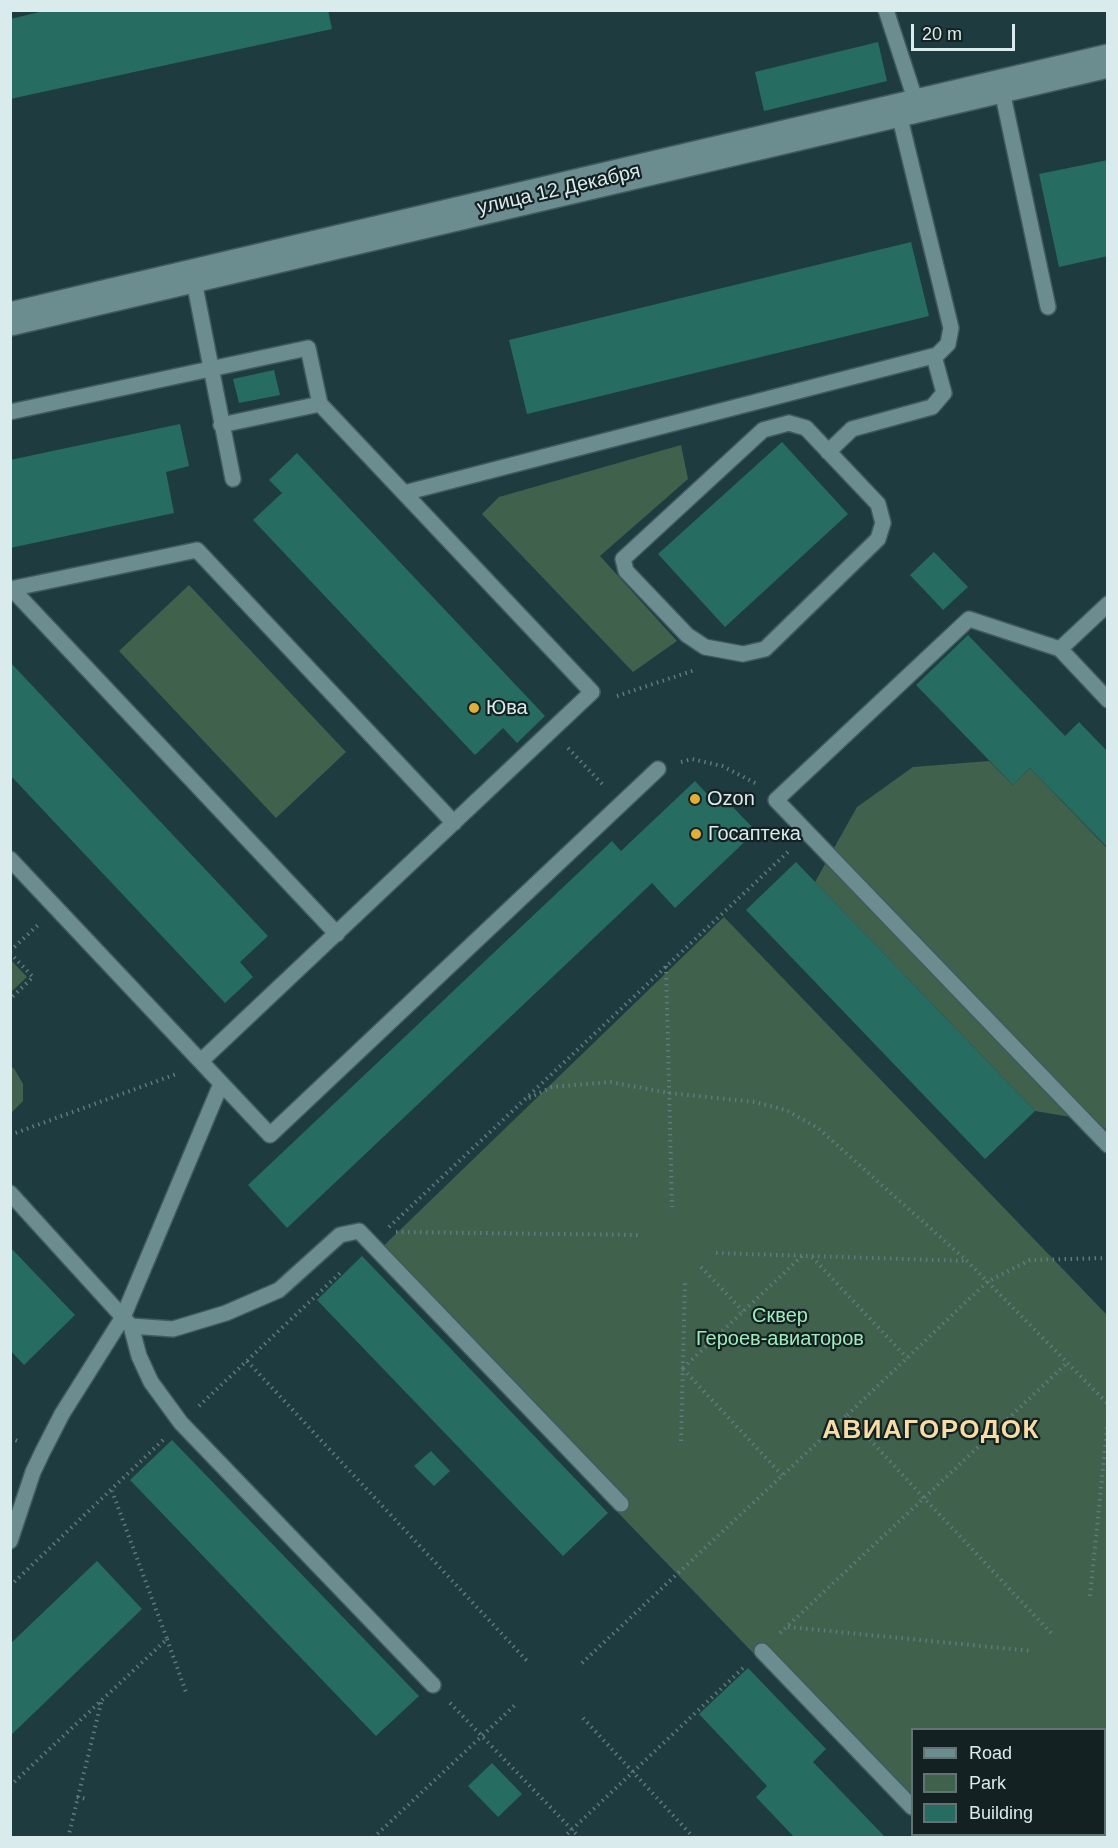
<!DOCTYPE html>
<meta charset="utf-8">
<style>
body{margin:0}
#map{position:relative;width:1118px;height:1848px;overflow:hidden;background:#1e3c3f;font-family:Helvetica,sans-serif}
canvas{display:block}
.frame{position:absolute;inset:0;border:12px solid #daebed;pointer-events:none}
.legend{position:absolute;left:911px;top:1728px;width:195px;height:108px;box-sizing:border-box;background:#142122;border:2px solid #637273;margin:0;padding:8px 10px;list-style:none;font-size:18px;color:#daebed}
.legend li{display:flex;align-items:center;gap:12px;height:30px}
.legend b{width:30px;border:2px solid #637273}
.scale{position:absolute;left:911px;top:24px;width:104px;height:27px;box-sizing:border-box;border:3px solid #daebed;border-top:0;padding-left:8px;font-size:18px;line-height:21px;white-space:nowrap;color:#daebed;-webkit-text-stroke:4px #142122;paint-order:stroke}
</style>
<div id="map">
<canvas width="1118" height="1848"></canvas>
<div class="frame"></div>
<ul class="legend">
<li><b style="height:8px;background:#6c8d90"></b>Road</li>
<li><b style="height:16px;background:#40614b"></b>Park</li>
<li><b style="height:16px;background:#276c60"></b>Building</li>
</ul>
<div class="scale">20 m</div>
</div>
<script>
const ctx = document.querySelector('canvas').getContext('2d');
ctx.lineJoin = 'round';
function fill(path, color) { ctx.fillStyle = color; ctx.fill(path, 'evenodd'); }
const shape = rows => new Path2D(rows.map(r => 'M' + r).join(''));
function strokePath(path, color, width, dash) { ctx.strokeStyle = color; ctx.lineWidth = width; ctx.lineCap = dash ? 'butt' : 'round'; ctx.setLineDash(dash || []); ctx.stroke(path); }
function drawText(font, color, halo, rows, align = 'center') {
  ctx.font = font + ' Helvetica,sans-serif'; ctx.lineWidth = 4.5; ctx.setLineDash([]); ctx.textBaseline = 'middle'; ctx.strokeStyle = halo; ctx.fillStyle = color; for (const [text, x, y, turn = 0] of rows) {
    ctx.save(); ctx.translate(x, y); ctx.rotate((+turn || 0) * Math.PI / 180); ctx.textAlign = isNaN(turn) ? turn : align; if (halo) ctx.strokeText(text, 0, 0); ctx.fillText(text, 0, 0); ctx.restore();
  }
}
fill(shape([
 [681,445,688,479,600,556,677,641,633,672,482,514,499,497],
 [189,585,346,752,276,818,119,651],
 [989,761,1013,785,1030,768,1107,848,1107,1130,1094,1121,1035,1111,815,882,857,807,913,767],
 [724,917,1107,1315,1107,1837,931,1837,928,1835,1104,1834,1104,1730,912,1730,912,1818,372,1257],
 [11,960,27,977,11,992],
 [11,1066,15,1070,23,1084,23,1101,11,1113]
]), '#40614b');
fill(shape([
 [48,10,328,10,332,29,10,99,10,19],
 [878,42,887,81,764,111,755,72],
 [1108,160,1108,256,1059,267,1039,174],
 [911,242,929,316,527,414,509,340],
 [274,370,280,395,239,403,233,379],
 [180,424,189,466,166,472,174,513,10,548,10,460],
 [782,442,848,514,725,627,658,554],
 [297,453,545,716,517,743,503,728,475,755,253,520,282,493,269,480],
 [934,552,968,587,943,610,910,575],
 [968,635,1065,736,1079,722,1108,752,1108,848,1030,768,1013,785,916,685],
 [10,662,268,936,240,962,253,977,225,1003,10,775],
 [695,781,719,807,726,800,756,831,675,908,652,883,287,1228,248,1185,612,841,621,851],
 [796,862,1035,1111,985,1159,746,910],
 [10,1247,75,1315,24,1365,10,1350],
 [362,1256,608,1513,563,1556,317,1300],
 [172,1440,419,1696,376,1736,130,1480],
 [431,1451,450,1471,434,1486,414,1466],
 [97,1561,142,1609,10,1736,10,1644],
 [748,1668,826,1749,813,1762,886,1838,795,1838,756,1797,767,1786,699,1714],
 [492,1763,522,1794,498,1817,468,1786]
]), '#276c60');
const service = shape([
 [886,10,917,105],
 [1001,86,1048,307],
 [193,276,233,479],
 [10,412,308,348,320,404,592,692,201,1061],
 [789,423,806,428,878,504,883,523,878,539,765,649,743,654,705,647,687,635,626,571,623,559,763,430,789,423],
 [221,425,320,404],
 [828,452,852,429,932,407,944,393,934,356],
 [404,493,937,355,948,344,951,328,898,110],
 [10,589,197,550,454,823],
 [12,589,337,934],
 [1060,649,1108,604],
 [1108,700,1060,649,969,619,776,800,1108,1145],
 [10,859,270,1135,658,769],
 [10,1193,131,1326,139,1356,151,1382,181,1423,433,1685],
 [131,1326,173,1329,226,1313,279,1290,340,1235,359,1231,621,1504],
 [10,1541,33,1472,42,1453,62,1414,123,1317,221,1084],
 [762,1651,912,1807],
 [939,1834,942,1838]
]);
const secondary = shape([
 [10,319,1108,61]
]);
strokePath(service, '#3f5b5e', 18);
strokePath(secondary, '#3f5b5e', 36);
strokePath(shape([
 [617,696,695,670],
 [568,748,604,786],
 [681,762,692,759,722,766,757,784],
 [10,951,38,925],
 [10,953,33,977,10,999],
 [666,966,672,1207],
 [529,1098,552,1087,610,1082,669,1093,755,1102,786,1110,818,1128,967,1261,1108,1404],
 [10,1135,179,1073],
 [389,1227,790,850],
 [396,1232,641,1235],
 [716,1253,967,1261],
 [812,1257,907,1358],
 [701,1267,743,1311],
 [247,1361,529,1663],
 [683,1368,802,1256],
 [683,1369,782,1475],
 [199,1406,340,1273],
 [847,1415,987,1282,1030,1260,1108,1258],
 [10,1438,20,1442],
 [681,1441,685,1282],
 [10,1586,163,1440],
 [1090,1596,1108,1419],
 [788,1627,1032,1651],
 [1051,1633,924,1498,1067,1363],
 [167,1639,187,1695],
 [582,1663,847,1415,924,1498,780,1633],
 [450,1703,580,1838],
 [583,1718,694,1838],
 [10,1786,167,1639,112,1491],
 [77,1797,87,1799],
 [68,1838,102,1699],
 [373,1838,515,1705],
 [563,1838,744,1667],
 [1058,1838,1059,1834]
]), '#617a7d', 4, [1.5, 4.5]);
strokePath(service, '#6c8d90', 15);
strokePath(secondary, '#6c8d90', 33);
for (const [x, y, r, color] of [
 [474,708,6,"#e3ae34"],
 [695,799,6,"#e3ae34"],
 [696,834,6,"#e3ae34"]
]) { const dot = new Path2D(); dot.arc(x, y, r, 0, 2 * Math.PI); ctx.fillStyle = color; ctx.fill(dot); strokePath(dot, '#142122', 2); }
drawText('20px', '#daebed', '#142122', [
 ["улица 12 Декабря",559,190,-13]
]);
drawText('20px', '#daebed', '#142122', [
 ["Юва",486,708],
 ["Ozon",707,799],
 ["Госаптека",708,834]
], 'left');
drawText('20px', '#9febba', '#142122', [
 ["Сквер",780,1316],
 ["Героев-авиаторов",780,1339]
]);
ctx.letterSpacing = '1.5px';
drawText('bold 26px', '#f9dca3', '#142122', [
 ["АВИАГОРОДОК",931,1431]
]);
ctx.letterSpacing = '0px';
</script>
